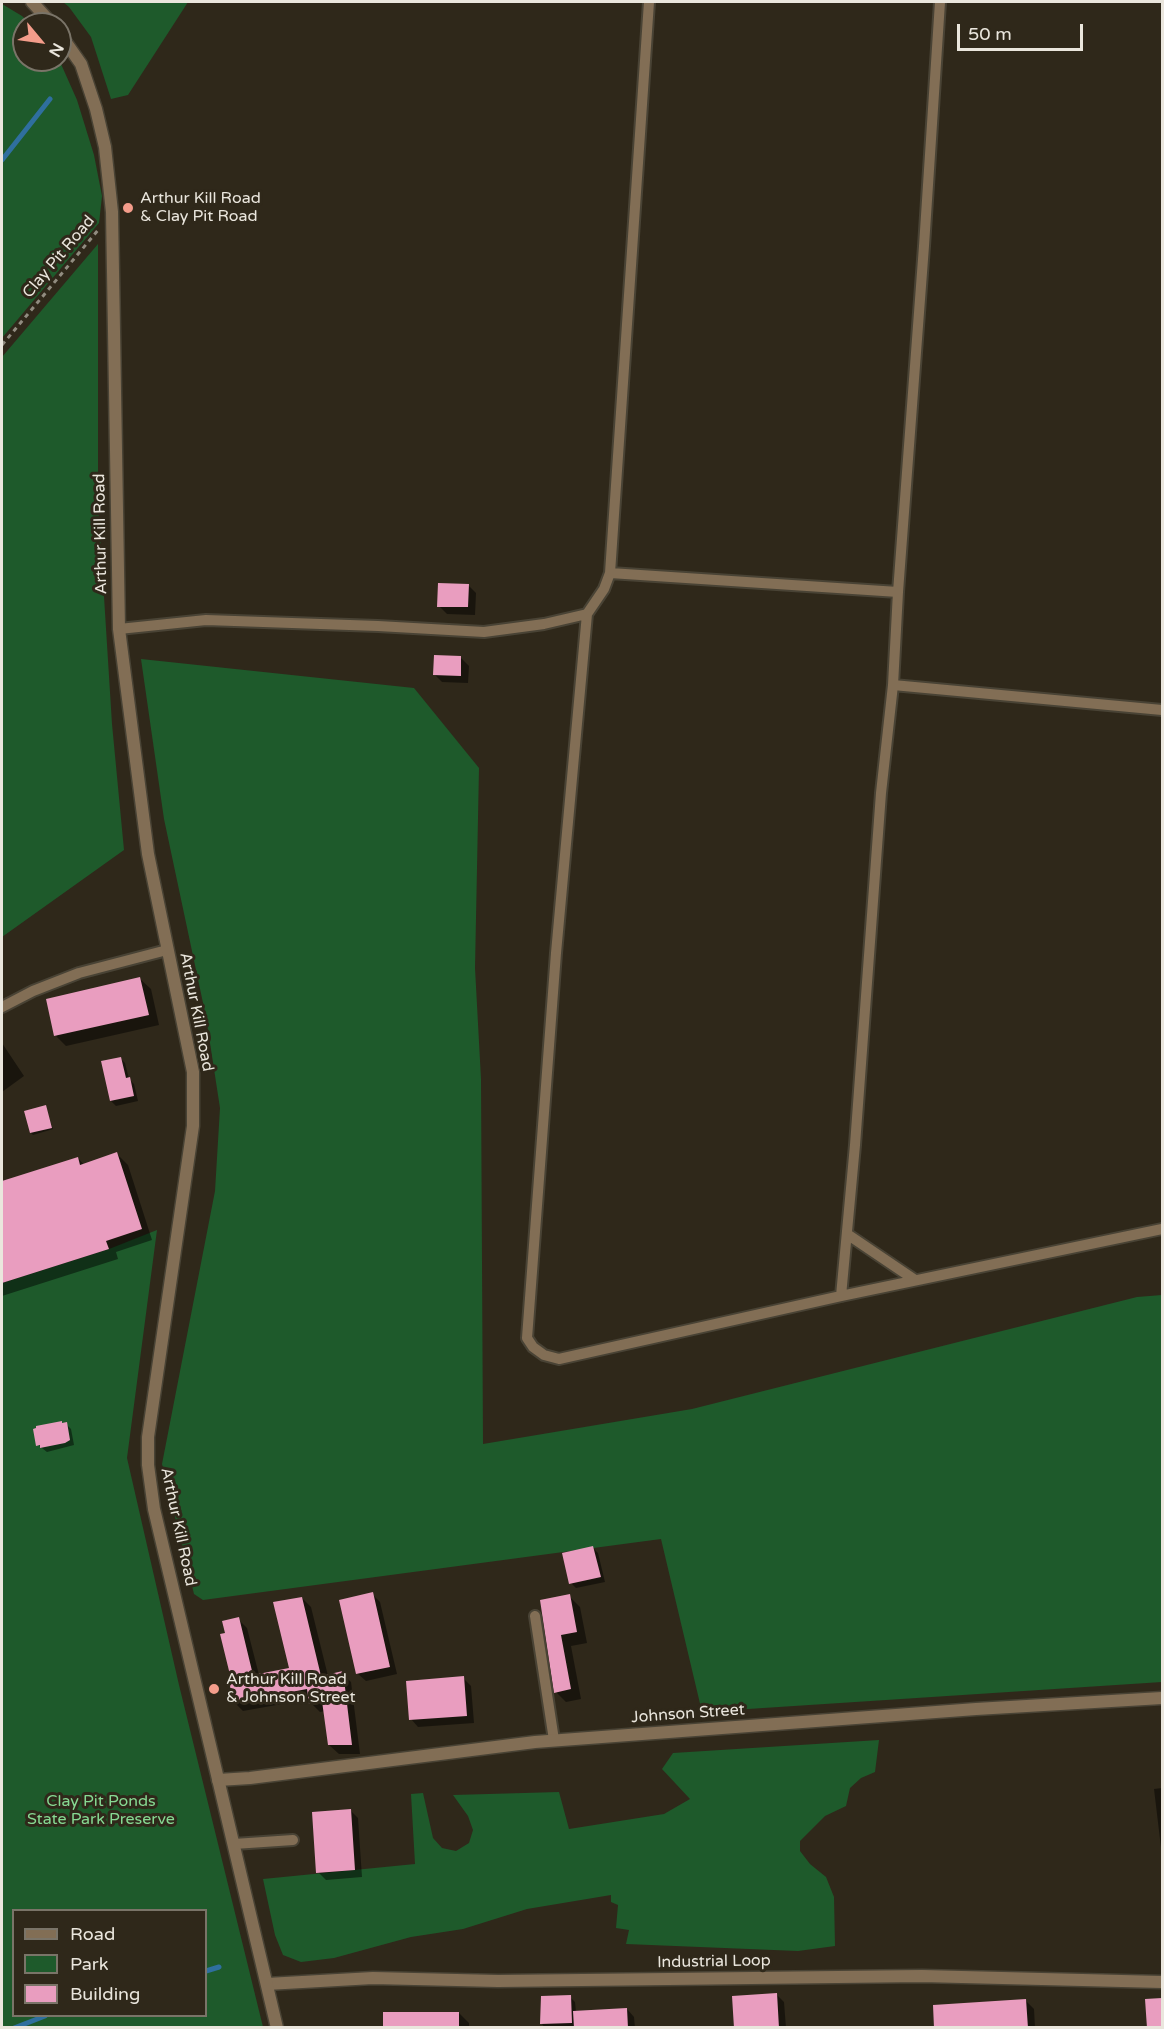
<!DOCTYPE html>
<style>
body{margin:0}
#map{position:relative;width:1164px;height:2029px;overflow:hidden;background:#2f281a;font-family:"Varela Round",sans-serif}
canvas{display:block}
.frame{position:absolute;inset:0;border:3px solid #eae6dd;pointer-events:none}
.legend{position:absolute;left:12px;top:1909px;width:195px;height:108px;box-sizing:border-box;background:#2f281a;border:2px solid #7a7468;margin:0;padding:8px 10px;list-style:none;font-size:18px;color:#eae6dd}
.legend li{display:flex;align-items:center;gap:12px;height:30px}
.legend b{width:30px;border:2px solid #7a7468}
.north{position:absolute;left:12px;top:12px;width:60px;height:60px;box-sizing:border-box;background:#2f281a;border:2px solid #7a7468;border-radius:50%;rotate:119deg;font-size:16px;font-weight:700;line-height:24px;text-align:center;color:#eae6dd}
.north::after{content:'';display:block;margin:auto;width:21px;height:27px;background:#f49d8b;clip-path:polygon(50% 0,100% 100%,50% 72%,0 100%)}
.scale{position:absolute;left:957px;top:24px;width:126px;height:27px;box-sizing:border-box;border:3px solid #eae6dd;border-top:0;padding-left:8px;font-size:18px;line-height:21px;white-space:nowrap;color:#eae6dd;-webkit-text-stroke:4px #2f281a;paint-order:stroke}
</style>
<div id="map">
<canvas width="1164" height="2029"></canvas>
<div class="frame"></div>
<ul class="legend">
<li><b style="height:8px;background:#826e55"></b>Road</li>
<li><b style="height:16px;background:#1e5a2b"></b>Park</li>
<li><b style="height:16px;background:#e99dbf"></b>Building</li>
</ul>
<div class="north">N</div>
<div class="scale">50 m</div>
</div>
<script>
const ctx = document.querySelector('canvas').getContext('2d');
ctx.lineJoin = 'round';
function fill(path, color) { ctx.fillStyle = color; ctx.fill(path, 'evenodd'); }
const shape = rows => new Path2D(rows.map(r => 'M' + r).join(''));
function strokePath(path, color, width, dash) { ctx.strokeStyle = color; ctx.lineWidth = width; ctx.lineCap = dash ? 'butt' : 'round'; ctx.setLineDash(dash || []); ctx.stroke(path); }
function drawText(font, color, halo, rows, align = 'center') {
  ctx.font = font + ' "Varela Round",sans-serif'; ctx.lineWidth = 6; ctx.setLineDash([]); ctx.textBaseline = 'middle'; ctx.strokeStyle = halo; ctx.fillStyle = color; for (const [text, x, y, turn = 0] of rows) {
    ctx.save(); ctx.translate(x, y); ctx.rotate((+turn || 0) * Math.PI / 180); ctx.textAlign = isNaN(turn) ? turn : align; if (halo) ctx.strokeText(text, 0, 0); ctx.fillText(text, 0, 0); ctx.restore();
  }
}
fill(shape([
 [63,2,188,2,128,95,111,99,91,37,69,7],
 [2,4,22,16,30,24,24,24,24,60,59,60,61,64,77,100,94,155,102,196,99,223,2,338],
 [98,244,98,501,112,724,124,850,2,937,2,357],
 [141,659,414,688,479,768,475,968,481,1079,483,1444,692,1409,1137,1297,1162,1295,1162,1682,702,1712,661,1539,203,1600,194,1594,162,1464,215,1191,220,1108,206,1017,164,819],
 [157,1230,127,1458,179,1685,263,2027,2,2027,2,1283,109,1249],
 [14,1910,206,1910,206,2016,14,2016],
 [879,1740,875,1772,861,1778,850,1788,846,1806,825,1816,800,1841,800,1851,810,1864,826,1877,834,1897,835,1946,798,1951,626,1944,629,1930,616,1928,618,1905,611,1902,611,1895,527,1909,463,1929,411,1937,334,1958,301,1962,283,1955,275,1935,263,1879,415,1864,411,1794,423,1793,433,1838,442,1848,456,1851,469,1843,473,1830,468,1816,453,1795,559,1792,569,1829,664,1814,690,1799,662,1769,673,1753]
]), '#1e5a2b');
fill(shape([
 [468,585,476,593,475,615,447,614,439,606],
 [461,658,469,666,468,683,442,682,434,674],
 [140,979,151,989,159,1025,66,1046,56,1036],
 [2,1043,24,1076,2,1092],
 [120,1058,125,1063,129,1079,134,1084,138,1101,116,1106,111,1101],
 [45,1107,53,1129,33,1135,31,1133],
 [117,1154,128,1165,152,1240,116,1252,118,1259,2,1296,2,1183,78,1158,84,1165],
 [66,1424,71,1429,74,1445,47,1452,38,1445],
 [593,1548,598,1553,605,1582,576,1588,571,1583],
 [372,1594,380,1602,397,1674,366,1681,358,1674],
 [569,1596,580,1607,587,1643,571,1646,581,1699,566,1702,556,1692,541,1601],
 [302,1598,311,1607,328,1676,342,1673,351,1682,360,1754,339,1754,329,1745,325,1711,320,1712,311,1703,310,1699,243,1711,234,1702,227,1634,238,1619,247,1628,259,1675,291,1670],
 [463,1678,471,1686,474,1723,418,1727,411,1719],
 [1162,1788,1162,1856,1154,1789],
 [350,1810,358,1818,362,1877,326,1880,318,1872],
 [777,1995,784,2002,786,2028,735,2028],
 [570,1997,575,2002,576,2012,627,2009,634,2017,635,2028,545,2028,542,2024],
 [1026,2001,1034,2009,1035,2028,936,2028],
 [459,2013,469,2023,469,2028,384,2028]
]), '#0007');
strokePath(shape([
 [2,160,50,99],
 [206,1971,219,1967],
 [14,2028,45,2016]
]), '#2f6f9e', 5);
fill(shape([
 [438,583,469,584,468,607,437,607],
 [434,655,461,656,461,676,433,675],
 [140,977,149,1015,54,1036,46,999],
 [121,1057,126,1078,130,1077,134,1096,110,1101,101,1061],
 [46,1105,52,1128,30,1133,24,1111],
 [117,1152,142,1229,106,1241,109,1249,2,1283,2,1181,78,1157,80,1165],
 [62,1421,62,1423,67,1422,70,1440,65,1443,40,1448,40,1445,36,1446,33,1429,36,1428,36,1426],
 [593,1546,601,1577,569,1584,562,1553],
 [373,1592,390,1667,356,1674,339,1600],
 [570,1594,577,1632,561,1635,571,1689,554,1693,540,1600],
 [302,1597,321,1676,343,1671,352,1745,328,1745,322,1701,309,1704,307,1689,233,1703,229,1680,231,1679,220,1634,225,1633,222,1621,239,1617,253,1675,289,1668,273,1602],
 [464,1676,467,1716,409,1720,406,1681],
 [351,1809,355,1870,316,1873,312,1812],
 [777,1993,779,2028,734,2028,732,1996],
 [571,1995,572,2023,540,2024,541,1996],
 [1162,1998,1162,2028,1147,2028,1145,1999],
 [1026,1999,1028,2028,934,2028,933,2005],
 [627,2008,628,2028,574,2028,573,2011],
 [383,2012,459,2012,459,2028,383,2028]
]), '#e99dbf');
const service = shape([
 [649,2,610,573,604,589,587,614,556,953,527,1338,533,1347,544,1355,559,1359,841,1296,1162,1229],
 [610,573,898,592,924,246,940,2],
 [119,629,206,620,378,626,484,632,544,624,587,614],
 [893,685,1162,710],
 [2,1007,33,991,79,973,167,950],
 [847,1234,915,1280],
 [841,1296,855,1145,881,793,893,685,898,592],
 [535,1616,554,1740],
 [234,1844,293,1840]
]);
const minor = shape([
 [218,1780,250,1778,535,1742,976,1709,1162,1698],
 [267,1984,373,1978,498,1981,922,1976,1162,1982]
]);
const tertiary = shape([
 [32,2,52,24],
 [60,34,81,64,96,109,105,147,112,212,119,629,148,854,193,1072,193,1126,148,1437,148,1465,154,1509,277,2028]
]);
strokePath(service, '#494335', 14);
strokePath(minor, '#494335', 15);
strokePath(tertiary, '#494335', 15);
strokePath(shape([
 [2,345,99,229]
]), '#918c80', 3, [4.5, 4.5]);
strokePath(service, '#826e55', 10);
strokePath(minor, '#826e55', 12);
strokePath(tertiary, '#826e55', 12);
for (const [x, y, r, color] of [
 [128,208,6,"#f49d8b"],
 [214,1689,6,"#f49d8b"]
]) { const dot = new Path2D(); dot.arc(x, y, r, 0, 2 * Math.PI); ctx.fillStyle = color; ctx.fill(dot); strokePath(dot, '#2f281a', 2); }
drawText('16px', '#eae6dd', '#2f281a', [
 ["Arthur Kill Road",140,199],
 ["& Clay Pit Road",140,217],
 ["Arthur Kill Road",226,1680],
 ["& Johnson Street",226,1698]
], 'left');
drawText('16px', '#eae6dd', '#2f281a', [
 ["Clay Pit Road",59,257,-50],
 ["Arthur Kill Road",101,534,-91],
 ["Arthur Kill Road",196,1012,79],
 ["Arthur Kill Road",178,1527,78],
 ["Johnson Street",688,1714,-4],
 ["Industrial Loop",714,1962,-1]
]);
drawText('16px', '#86d992', '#2f281a', [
 ["Clay Pit Ponds",101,1802],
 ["State Park Preserve",101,1820]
]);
</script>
